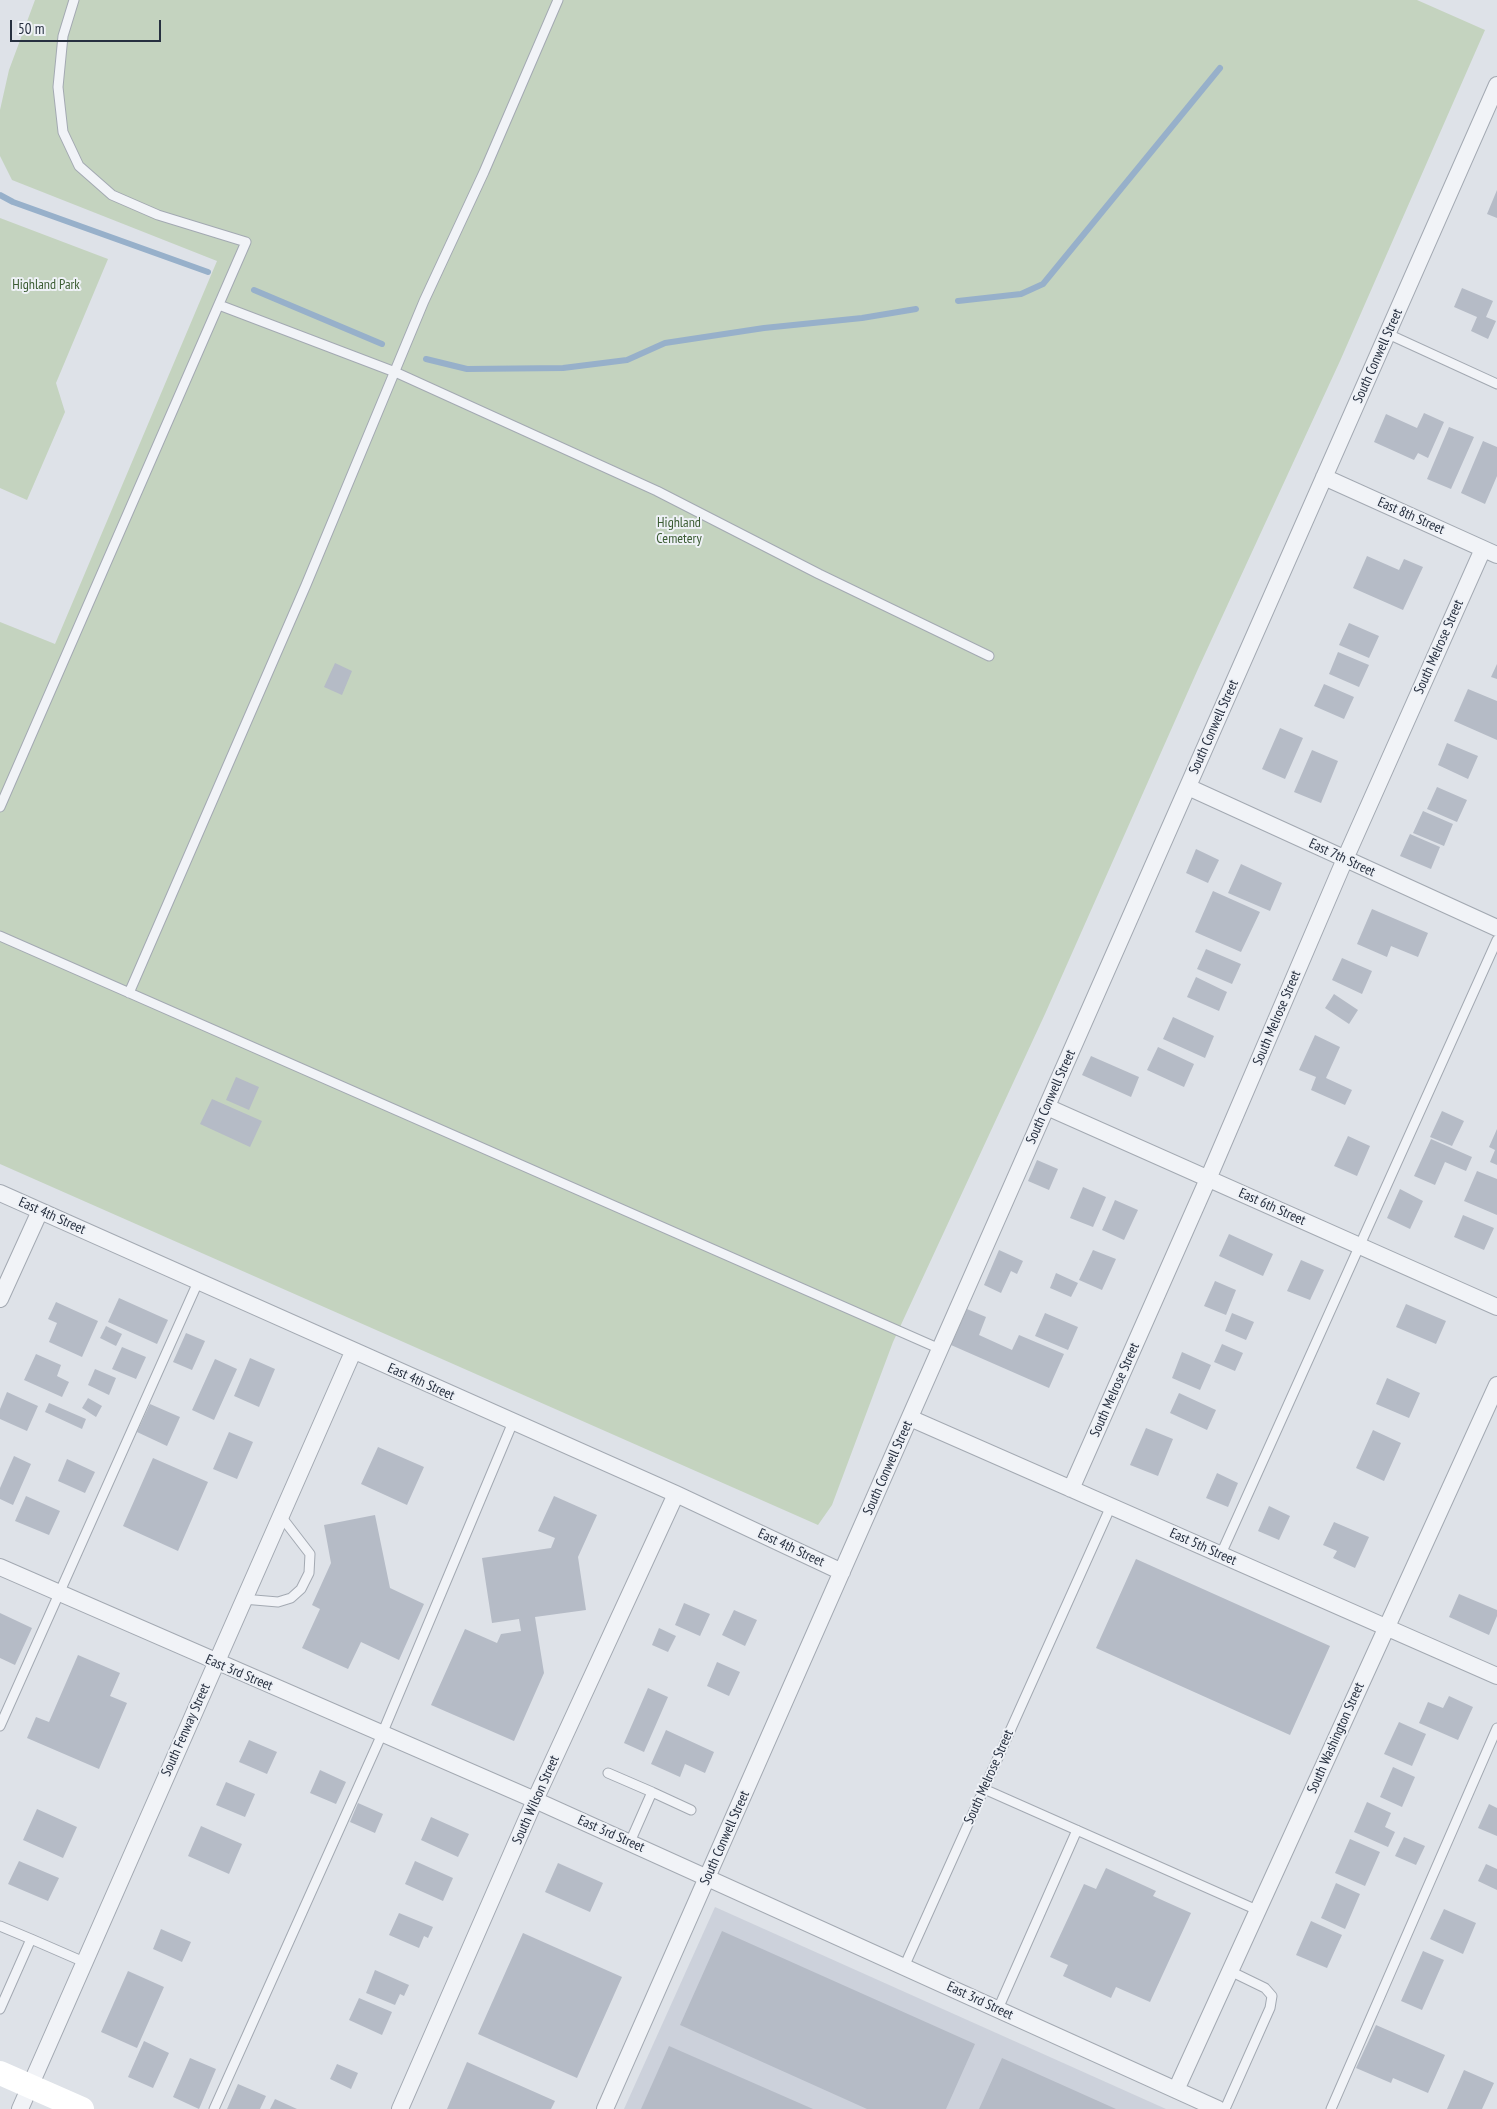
<!DOCTYPE html>
<style>
body{margin:0}
#map{position:relative;width:1497px;height:2109px;overflow:hidden;background:#dee2e8;font-family:"PT Sans Narrow",sans-serif}
canvas{display:block}
.scale{position:absolute;left:10px;top:20px;width:151px;height:22px;box-sizing:border-box;border:2px solid #273040;border-top:0;padding-left:6px;font-size:15px;line-height:18px;white-space:nowrap;color:#273040;-webkit-text-stroke:4px #eef1f6;paint-order:stroke}
</style>
<div id="map">
<canvas width="1497" height="2109"></canvas>
<div class="scale">50 m</div>
</div>
<script>
const ctx = document.querySelector('canvas').getContext('2d');
ctx.lineJoin = 'round';
function fill(path, color) { ctx.fillStyle = color; ctx.fill(path, 'evenodd'); }
const shape = rows => new Path2D(rows.map(r => 'M' + r).join(''));
function strokePath(path, color, width, dash) { ctx.strokeStyle = color; ctx.lineWidth = width; ctx.lineCap = dash ? 'butt' : 'round'; ctx.setLineDash(dash || []); ctx.stroke(path); }
function drawText(font, color, halo, rows, align = 'center') {
  ctx.font = font + ' "PT Sans Narrow",sans-serif'; ctx.lineWidth = 4; ctx.setLineDash([]); ctx.textBaseline = 'middle'; ctx.strokeStyle = halo; ctx.fillStyle = color; for (const [text, x, y, turn = 0] of rows) {
    ctx.save(); ctx.translate(x, y); ctx.rotate((+turn || 0) * Math.PI / 180); ctx.textAlign = isNaN(turn) ? turn : align; if (halo) ctx.strokeText(text, 0, 0); ctx.fillText(text, 0, 0); ctx.restore();
  }
}
fill(shape([
 [715,1907,1166,2109,624,2109]
]), '#ccd1db');
fill(shape([
 [35,0,1417,0,1485,30,1340,361,1198,669,1045,1014,893,1342,832,1505,818,1525,0,1164,0,622,55,644,217,261,12,180,0,156,0,110,9,70],
 [0,218,108,259,56,383,65,412,27,500,0,488]
]), '#c4d3bf');
strokePath(shape([
 [0,195,13,202,208,272],
 [254,290,382,344],
 [958,301,1021,294,1043,284,1220,68],
 [426,359,467,369,563,368,627,360,665,343,764,328,862,318,916,309]
]), '#97b0ca', 6);
fill(shape([
 [1497,190,1497,218,1487,214],
 [1462,288,1493,301,1486,317,1496,321,1488,339,1471,331,1477,317,1454,307],
 [1424,413,1444,422,1428,458,1418,453,1414,460,1374,442,1386,414,1417,428],
 [1449,427,1474,437,1451,489,1427,479],
 [1483,441,1497,447,1497,476,1485,504,1461,493],
 [1367,556,1399,570,1404,559,1423,567,1403,610,1353,588],
 [1349,623,1379,636,1369,658,1339,645],
 [1338,652,1369,665,1359,687,1329,674],
 [335,663,352,671,342,695,324,687],
 [1497,664,1497,679,1491,677],
 [1324,684,1354,697,1344,719,1314,706],
 [1468,689,1497,701,1497,740,1454,721],
 [1280,728,1303,738,1285,779,1262,769],
 [1447,743,1478,756,1468,779,1438,765],
 [1312,750,1338,761,1321,803,1294,792],
 [1437,787,1467,800,1457,822,1427,809],
 [1423,811,1453,824,1444,846,1413,833],
 [1410,834,1440,847,1431,869,1400,856],
 [1196,849,1219,860,1208,883,1186,873],
 [1241,864,1282,883,1270,911,1228,893],
 [1213,891,1260,912,1241,952,1195,932],
 [1372,909,1428,933,1418,957,1391,946,1387,957,1357,944],
 [1206,949,1241,964,1232,984,1197,969],
 [1342,958,1372,971,1362,994,1332,980],
 [1196,977,1227,992,1219,1011,1187,997],
 [1334,994,1358,1010,1349,1024,1325,1008],
 [1173,1017,1214,1036,1205,1058,1163,1039],
 [1315,1035,1340,1047,1326,1078,1352,1090,1345,1105,1311,1090,1316,1077,1299,1070],
 [1158,1047,1194,1064,1184,1087,1147,1070],
 [1091,1056,1139,1077,1131,1097,1082,1075],
 [236,1077,259,1087,249,1110,226,1100],
 [212,1099,262,1121,250,1147,200,1124],
 [1442,1111,1464,1121,1452,1146,1430,1137],
 [1497,1129,1497,1165,1490,1162,1495,1150,1489,1147],
 [1348,1136,1370,1146,1357,1176,1334,1166],
 [1431,1139,1472,1157,1466,1171,1445,1162,1435,1185,1414,1176],
 [1037,1160,1058,1169,1049,1190,1028,1181],
 [1477,1171,1497,1179,1497,1215,1464,1201],
 [1083,1187,1106,1197,1093,1227,1070,1218],
 [1400,1189,1423,1201,1410,1229,1387,1218],
 [1115,1200,1138,1210,1124,1240,1102,1230],
 [1463,1215,1494,1228,1484,1250,1454,1237],
 [1229,1234,1273,1254,1263,1276,1219,1256],
 [999,1250,1023,1261,1017,1274,1011,1271,1001,1293,984,1285],
 [1093,1250,1116,1259,1102,1290,1079,1280],
 [1301,1260,1324,1270,1310,1300,1287,1291],
 [1056,1273,1078,1283,1071,1297,1050,1288],
 [1215,1281,1236,1290,1226,1315,1204,1306],
 [119,1298,168,1320,157,1344,108,1322],
 [56,1302,98,1321,82,1357,49,1342,57,1323,48,1319],
 [1406,1304,1446,1321,1436,1344,1396,1327],
 [967,1309,986,1317,979,1335,1012,1350,1019,1335,1064,1354,1049,1388,951,1345],
 [1045,1313,1078,1327,1068,1350,1035,1336],
 [1232,1313,1254,1322,1246,1340,1225,1331],
 [106,1326,122,1334,116,1346,100,1338],
 [186,1333,205,1341,192,1370,173,1362],
 [1222,1344,1243,1353,1235,1371,1214,1362],
 [122,1347,146,1357,136,1379,112,1369],
 [1182,1352,1211,1365,1200,1390,1172,1378],
 [36,1354,61,1365,57,1376,69,1382,62,1397,24,1380],
 [250,1358,275,1369,259,1407,234,1396],
 [215,1359,237,1369,214,1420,192,1410],
 [95,1369,116,1378,109,1395,88,1385],
 [1387,1378,1420,1393,1409,1418,1376,1404],
 [7,1392,38,1406,27,1431,0,1419,0,1409],
 [1179,1393,1216,1410,1207,1430,1170,1413],
 [88,1398,102,1406,96,1417,82,1408],
 [49,1403,86,1419,82,1429,45,1412],
 [150,1404,180,1417,167,1446,137,1432],
 [1146,1428,1173,1439,1158,1476,1130,1465],
 [1373,1430,1401,1443,1384,1481,1356,1468],
 [229,1432,253,1442,237,1479,213,1469],
 [378,1447,424,1467,407,1505,361,1484],
 [14,1456,31,1464,13,1505,0,1499,0,1488],
 [153,1458,208,1482,178,1551,123,1526],
 [67,1459,95,1472,85,1493,58,1481],
 [1217,1473,1238,1483,1228,1507,1206,1498],
 [26,1496,60,1511,49,1535,15,1521],
 [554,1496,597,1515,578,1557,586,1610,535,1617,544,1673,514,1741,431,1705,465,1629,497,1643,501,1634,521,1631,519,1619,492,1623,482,1558,551,1548,555,1538,538,1531],
 [1269,1506,1290,1516,1279,1540,1258,1531],
 [375,1515,390,1588,424,1604,399,1660,361,1642,348,1669,302,1648,320,1609,312,1605,331,1563,324,1525],
 [1334,1522,1369,1537,1355,1568,1333,1558,1337,1551,1323,1545],
 [1136,1559,1330,1646,1290,1735,1096,1648],
 [1459,1594,1497,1610,1497,1616,1489,1635,1449,1617],
 [684,1603,710,1614,700,1636,675,1625],
 [734,1610,757,1620,745,1646,722,1635],
 [0,1613,32,1628,15,1665,0,1658],
 [659,1628,676,1636,668,1652,652,1645],
 [78,1655,120,1673,110,1696,127,1703,99,1769,27,1738,36,1717,49,1722],
 [717,1662,740,1672,729,1696,707,1686],
 [648,1688,668,1697,644,1752,624,1743],
 [1449,1696,1473,1707,1458,1740,1419,1723,1428,1702,1443,1708],
 [1399,1722,1426,1734,1412,1766,1384,1754],
 [666,1730,714,1752,705,1773,685,1764,680,1777,651,1764],
 [249,1740,277,1752,267,1774,239,1762],
 [1393,1767,1415,1777,1402,1807,1380,1797],
 [320,1770,346,1782,336,1804,310,1793],
 [226,1782,255,1794,245,1817,216,1805],
 [1367,1802,1391,1813,1385,1827,1395,1832,1388,1847,1354,1832],
 [358,1803,383,1814,375,1833,350,1822],
 [1489,1804,1497,1808,1497,1836,1478,1828],
 [37,1809,77,1827,63,1858,23,1840],
 [431,1817,469,1834,458,1857,421,1840],
 [201,1826,242,1844,229,1874,188,1856],
 [1404,1837,1425,1846,1416,1865,1395,1856],
 [1350,1839,1380,1852,1365,1886,1335,1873],
 [19,1861,59,1878,48,1901,8,1884],
 [415,1861,453,1878,443,1901,405,1884],
 [558,1863,603,1883,590,1912,545,1892],
 [1486,1864,1497,1869,1497,1890,1478,1881],
 [1106,1868,1156,1891,1153,1896,1191,1913,1150,2002,1116,1987,1111,1998,1063,1976,1068,1965,1050,1957,1084,1884,1096,1889],
 [1336,1883,1360,1894,1345,1929,1321,1918],
 [1444,1909,1476,1923,1463,1954,1430,1939],
 [399,1913,433,1927,428,1938,424,1936,419,1948,389,1935],
 [1311,1921,1342,1935,1327,1968,1296,1955],
 [161,1929,191,1942,182,1962,153,1949],
 [722,1931,975,2044,946,2109,867,2109,680,2025],
 [523,1933,622,1977,577,2078,478,2034],
 [1423,1951,1444,1960,1422,2010,1401,2001],
 [375,1970,409,1985,404,1996,400,1994,395,2005,366,1993],
 [128,1971,164,1987,137,2048,101,2032],
 [359,1998,392,2012,382,2035,349,2020],
 [1376,2025,1445,2055,1428,2093,1393,2078,1391,2083,1356,2068],
 [144,2041,169,2053,153,2088,128,2077],
 [669,2046,813,2109,641,2109],
 [190,2058,216,2069,199,2109,173,2097],
 [1002,2058,1116,2109,979,2109],
 [467,2062,555,2101,551,2109,447,2109],
 [337,2064,358,2073,351,2089,330,2079],
 [1464,2070,1494,2083,1482,2109,1447,2109],
 [238,2084,266,2096,260,2109,227,2109],
 [275,2099,297,2109,270,2109]
]), '#b5bbc6');
const service = shape([
 [219,305,395,372,657,491,819,574,989,656],
 [1388,334,1497,384],
 [0,807,246,242,158,215,112,195,79,166,63,132,58,87,63,36,74,0],
 [0,936,940,1349],
 [129,993,306,585,424,301,484,172,558,0],
 [1221,1554,1497,940],
 [243,1599,278,1602,291,1598,301,1589,309,1573,310,1554,280,1515],
 [0,1726,198,1282],
 [608,1773,652,1792],
 [984,1789,1257,1910],
 [630,1842,652,1792,691,1810],
 [0,1926,31,1939],
 [904,1967,1111,1506],
 [0,2009,31,1939,84,1962],
 [998,2009,1077,1830],
 [214,2109,382,1734,513,1422],
 [1225,2109,1270,2008,1272,1996,1265,1988,1230,1971],
 [1331,2109,1497,1728]
]);
const minor = shape([
 [1324,477,1497,555],
 [1188,787,1497,928],
 [1047,1107,1497,1307],
 [0,1193,676,1494,842,1572],
 [0,1299,40,1211],
 [910,1418,1497,1676],
 [1071,1489,1208,1179,1345,859,1483,549],
 [0,1567,535,1800,1218,2109],
 [1176,2090,1497,1385],
 [20,2109,353,1352],
 [400,2109,535,1800,676,1494],
 [605,2109,1497,85]
]);
strokePath(service, '#a3a9b2', 11);
strokePath(minor, '#a3a9b2', 18);
strokePath(service, '#f1f3f7', 9);
strokePath(minor, '#f1f3f7', 16);
strokePath(shape([
 [0,2073,82,2109]
]), '#fff', 24);
drawText('14px', '#3b5c33', '#eef1f6', [
 ["Highland Park",46,285],
 ["Highland",679,523],
 ["Cemetery",679,539]
]);
drawText('14px', '#273040', '#eef1f6', [
 ["South Conwell Street",1378,356,-66],
 ["East 8th Street",1411,516,24],
 ["South Melrose Street",1439,647,-66],
 ["South Conwell Street",1214,727,-66],
 ["East 7th Street",1342,858,25],
 ["South Melrose Street",1277,1018,-67],
 ["South Conwell Street",1051,1097,-66],
 ["East 6th Street",1272,1207,24],
 ["East 4th Street",52,1216,24],
 ["East 4th Street",421,1382,24],
 ["South Melrose Street",1115,1390,-66],
 ["South Conwell Street",888,1468,-66],
 ["East 5th Street",1203,1547,24],
 ["East 4th Street",791,1548,25],
 ["East 3rd Street",239,1673,23],
 ["South Fenway Street",186,1730,-66],
 ["South Washington Street",1336,1738,-66],
 ["South Melrose Street",989,1777,-66],
 ["South Wilson Street",536,1800,-66],
 ["East 3rd Street",611,1834,24],
 ["South Conwell Street",725,1838,-66],
 ["East 3rd Street",980,2001,25]
]);
</script>
